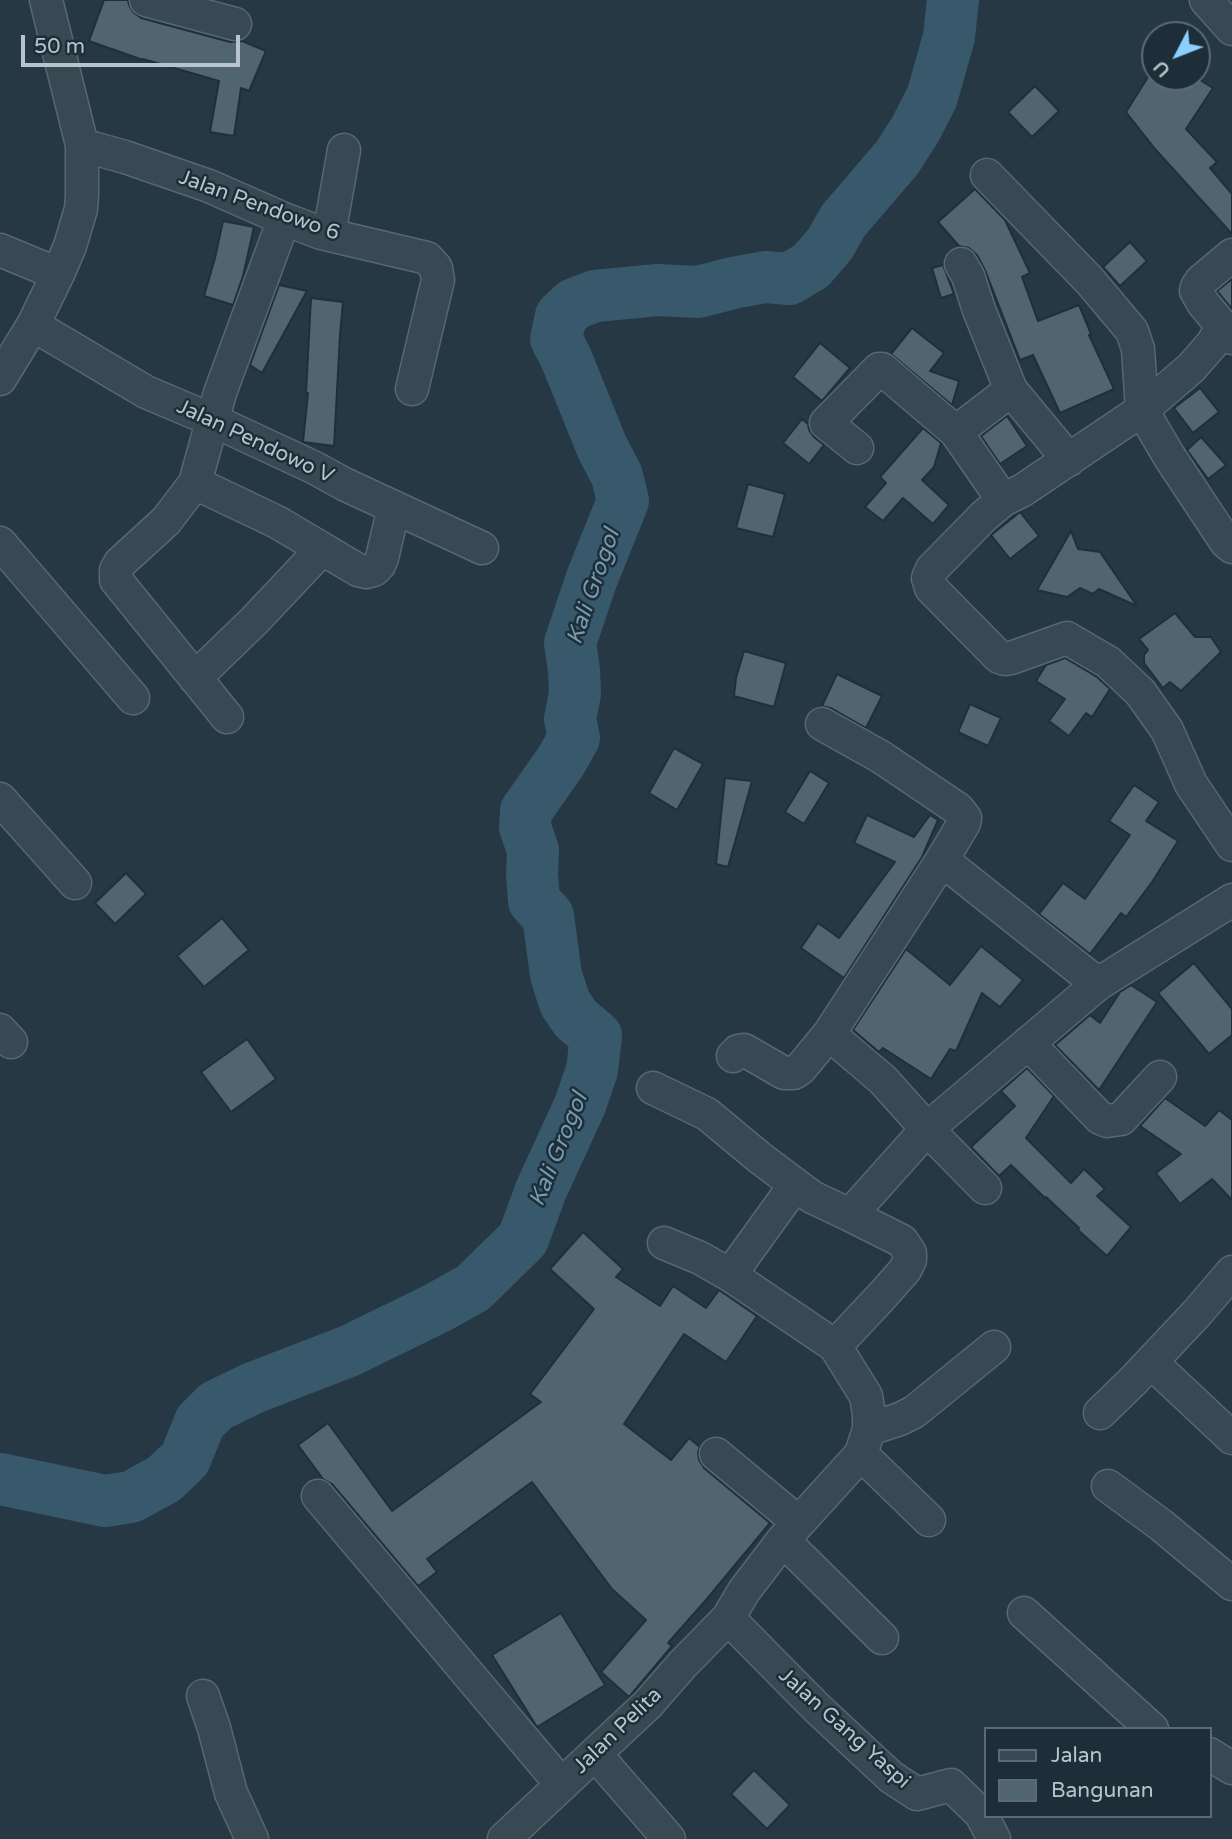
<!DOCTYPE html>
<style>
body{margin:0}
#map{position:relative;width:1232px;height:1839px;overflow:hidden;background:#253843;font-family:"Varela Round",sans-serif}
canvas{display:block}
.legend{position:absolute;left:984px;top:1727px;width:228px;height:91px;box-sizing:border-box;background:#1e2e38;border:2px solid #5b6a74;margin:0;padding:9px 12px;list-style:none;font-size:21px;color:#b7c4cd}
.legend li{display:flex;align-items:center;gap:14px;height:35px}
.legend b{width:35px;border:2px solid #5b6a74}
.north{position:absolute;left:1141px;top:21px;width:70px;height:70px;box-sizing:border-box;background:#1e2e38;border:2px solid #5b6a74;border-radius:50%;rotate:228deg;font-size:19px;font-weight:700;line-height:28px;text-align:center;color:#b7c4cd}
.north::after{content:'';display:block;margin:auto;width:24px;height:32px;background:#8acffe;clip-path:polygon(50% 0,100% 100%,50% 72%,0 100%)}
.scale{position:absolute;left:21px;top:35px;width:219px;height:32px;box-sizing:border-box;border:4px solid #b7c4cd;border-top:0;padding-left:9px;font-size:21px;line-height:24px;white-space:nowrap;color:#b7c4cd;-webkit-text-stroke:5px #1e2e38;paint-order:stroke}
</style>
<div id="map">
<canvas width="1232" height="1839"></canvas>
<ul class="legend">
<li><b style="height:9px;background:#394953"></b>Jalan</li>
<li><b style="height:19px;background:#516571"></b>Bangunan</li>
</ul>
<div class="north">U</div>
<div class="scale">50 m</div>
</div>
<script>
const ctx = document.querySelector('canvas').getContext('2d');
ctx.lineJoin = 'round';
const shape = rows => new Path2D(rows.map(r => 'M' + r).join(''));
function strokePath(path, color, width, dash) { ctx.strokeStyle = color; ctx.lineWidth = width; ctx.lineCap = dash ? 'butt' : 'round'; ctx.setLineDash(dash || []); ctx.stroke(path); }
function fill(path, color) { ctx.fillStyle = color; ctx.fill(path, 'evenodd'); }
function drawText(font, color, halo, rows, align = 'center') {
  ctx.font = font + ' "Varela Round",sans-serif'; ctx.lineWidth = 5; ctx.setLineDash([]); ctx.textBaseline = 'middle'; ctx.strokeStyle = halo; ctx.fillStyle = color; for (const [text, x, y, turn = 0] of rows) {
    ctx.save(); ctx.translate(x, y); ctx.rotate((+turn || 0) * Math.PI / 180); ctx.textAlign = isNaN(turn) ? turn : align; if (halo) ctx.strokeText(text, 0, 0); ctx.fillText(text, 0, 0); ctx.restore();
  }
}
strokePath(shape([
 [0,1479,105,1501,131,1497,164,1479,185,1459,200,1422,216,1406,253,1388,349,1351,437,1308,473,1288,523,1239,541,1190,580,1105,592,1070,596,1036,576,1019,565,1003,556,975,548,916,534,901,532,874,533,850,525,827,526,811,561,761,574,738,570,719,575,694,574,670,570,643,592,578,623,501,617,476,602,447,566,358,556,339,561,316,574,304,595,296,658,290,698,292,733,283,765,277,789,279,811,266,830,244,843,221,897,158,915,130,932,97,949,37,953,0]
]), '#38586b', 52);
const building = shape([
 [104,0,128,0,129,5,133,12,141,18,230,42,242,41,266,51,249,91,241,88,234,136,210,132,219,81,143,59,143,60,89,41,104,0],
 [1148,77,1195,77,1213,88,1186,129,1217,162,1210,168,1232,194,1232,234,1155,149,1126,112,1148,77],
 [1035,86,1059,111,1032,137,1008,112,1035,86],
 [975,189,1005,220,1030,273,1022,277,1038,321,1079,305,1091,334,1089,335,1114,389,1060,413,1033,355,1020,360,985,270,977,255,969,248,959,246,938,222,975,189],
 [223,221,254,227,243,276,233,305,204,296,215,258,223,221],
 [1130,242,1147,261,1120,286,1103,267,1130,242],
 [943,265,954,294,941,298,932,268,943,265],
 [1232,279,1232,309,1217,291,1232,279],
 [279,285,307,291,262,373,250,365,279,285],
 [311,298,343,302,340,335,334,446,303,442,308,393,306,393,311,298],
 [912,328,944,353,930,371,959,381,952,405,891,354,912,328],
 [820,343,850,368,822,401,793,377,820,343],
 [1200,388,1219,412,1193,433,1174,408,1200,388],
 [1007,416,1027,446,1000,464,981,436,1007,416],
 [802,419,808,424,809,430,814,437,824,445,809,464,783,443,802,419],
 [923,428,941,443,934,467,922,480,949,505,933,524,903,498,883,521,865,507,886,483,880,477,923,428],
 [1201,437,1226,465,1208,479,1187,450,1201,437],
 [748,484,785,494,773,537,736,528,748,484],
 [1020,512,1039,536,1010,559,991,535,1020,512],
 [1071,531,1078,549,1100,552,1137,606,1099,589,1093,594,1080,588,1067,597,1037,590,1071,531],
 [1175,613,1195,637,1211,637,1221,652,1181,691,1170,682,1163,688,1144,663,1144,655,1148,650,1139,639,1175,613],
 [744,651,786,663,774,707,734,696,736,678,744,651],
 [1065,658,1097,677,1110,689,1092,717,1086,713,1069,736,1049,721,1065,699,1036,681,1046,665,1065,658],
 [837,674,882,696,866,728,831,708,822,706,837,674],
 [970,704,1001,718,988,746,958,732,970,704],
 [674,748,703,764,677,810,649,793,674,748],
 [810,771,829,783,804,824,785,812,810,771],
 [725,778,752,781,728,867,716,864,725,778],
 [1134,785,1159,802,1146,821,1178,841,1152,882,1126,917,1121,913,1090,954,1039,914,1063,883,1085,899,1130,835,1109,821,1134,785],
 [867,815,914,837,930,815,938,820,922,857,844,978,801,948,818,923,839,938,895,862,854,843,867,815],
 [126,873,146,894,115,924,95,903,126,873],
 [222,918,249,950,204,987,177,956,222,918],
 [981,946,1023,980,1000,1007,982,993,956,1051,950,1049,931,1079,883,1048,879,1052,853,1030,906,949,950,985,981,946],
 [1194,963,1232,1009,1232,1035,1209,1054,1158,993,1194,963],
 [1131,985,1157,1002,1099,1090,1055,1045,1090,1015,1100,1023,1120,992,1131,985],
 [247,1039,276,1079,231,1112,201,1072,247,1039],
 [1027,1068,1054,1096,1026,1138,1071,1183,1084,1169,1105,1189,1097,1196,1131,1227,1107,1256,1078,1230,1079,1228,1046,1197,1045,1198,1011,1165,999,1176,971,1147,1015,1106,1001,1091,1027,1068],
 [1165,1098,1205,1126,1219,1110,1232,1120,1232,1200,1212,1179,1180,1204,1156,1173,1181,1154,1140,1126,1165,1098],
 [583,1232,623,1269,616,1277,660,1306,673,1286,706,1308,719,1290,757,1316,726,1362,684,1334,624,1424,671,1460,689,1438,700,1447,698,1452,699,1460,704,1468,770,1523,706,1600,668,1643,672,1646,629,1697,601,1672,646,1620,612,1589,532,1482,427,1559,437,1572,418,1586,332,1484,323,1479,298,1445,328,1423,392,1511,541,1402,530,1394,594,1309,550,1269,583,1232],
 [561,1613,605,1685,537,1727,492,1655,561,1613],
 [754,1770,790,1805,767,1829,731,1794,754,1770]
]);
fill(building, '#516571');
strokePath(building, '#20303a', 2);
const minor = shape([
 [146,0,235,24],
 [1206,0,1232,29],
 [82,145,125,157,209,186,284,219,321,233,427,258,436,268,438,280,412,389],
 [987,175,1090,281,1132,331,1138,349,1142,410,1169,456,1226,542,1232,547],
 [329,235,344,150],
 [0,250,58,274],
 [1232,255,1201,281,1197,287,1196,291,1203,303,1232,338],
 [33,325,146,392,212,420,315,468,344,484,482,548],
 [1222,327,1212,344,1191,368,1142,410,1023,490,1003,500,984,516,932,569,928,578,931,588,999,657,1005,659,1011,658,1067,638,1108,662,1140,692,1167,730,1191,784,1232,845],
 [0,379,33,325,58,274,70,246,81,209,82,195,82,145,46,0],
 [1011,390,1069,460],
 [956,432,1011,390,979,310,968,276,961,264],
 [857,448,826,423,879,369,882,369,956,432,1003,500],
 [195,483,277,522,358,570,366,572,374,570,379,565,382,558,394,507],
 [0,543,133,698],
 [195,678,254,621,322,549],
 [227,717,116,580,116,570,120,563,166,521,195,483,220,393,284,219],
 [0,799,75,883],
 [942,860,1098,984],
 [0,1030,11,1042],
 [829,1034,883,1080,927,1129,985,1188],
 [1028,1043,1100,1118,1107,1121,1121,1119,1160,1077],
 [733,1056,738,1051,744,1050,784,1073,794,1073,800,1069,829,1034,942,860,964,823,965,818,958,809,881,757,822,724],
 [653,1088,707,1114,760,1158,812,1197,850,1215],
 [730,1275,795,1185],
 [835,1346,882,1296,905,1270,910,1260,910,1253,902,1241,850,1215,927,1129,1098,984,1232,900],
 [1151,1362,1232,1438],
 [1100,1413,1133,1381,1197,1313,1232,1272],
 [869,1429,900,1419,914,1412,994,1347],
 [716,1454,798,1522],
 [861,1454,929,1520],
 [1108,1486,1161,1525,1232,1584],
 [318,1496,562,1785],
 [783,1540,882,1638],
 [1024,1613,1152,1729],
 [728,1618,817,1708,891,1777,917,1794,951,1785,981,1814,994,1839],
 [203,1696,214,1728,231,1793,252,1839],
 [1209,1754,1232,1768],
 [596,1755,669,1839],
 [504,1839,648,1704,682,1665,728,1618,744,1591,783,1540,861,1454,869,1429,869,1414,866,1396,835,1346,730,1275,700,1258,664,1243]
]);
strokePath(minor, '#586770', 35);
strokePath(minor, '#394953', 32);
drawText('21px', '#b7c4cd', '#1e2e38', [
 ["Jalan Pendowo 6",259,206,20],
 ["Jalan Pendowo V",255,442,25],
 ["Jalan Gang Yaspi",844,1729,42],
 ["Jalan Pelita",618,1731,-44]
]);
drawText('italic 23px', '#759bb1', '#1e2e38', [
 ["Kali Grogol",594,587,-71],
 ["Kali Grogol",559,1150,-68]
]);
</script>
